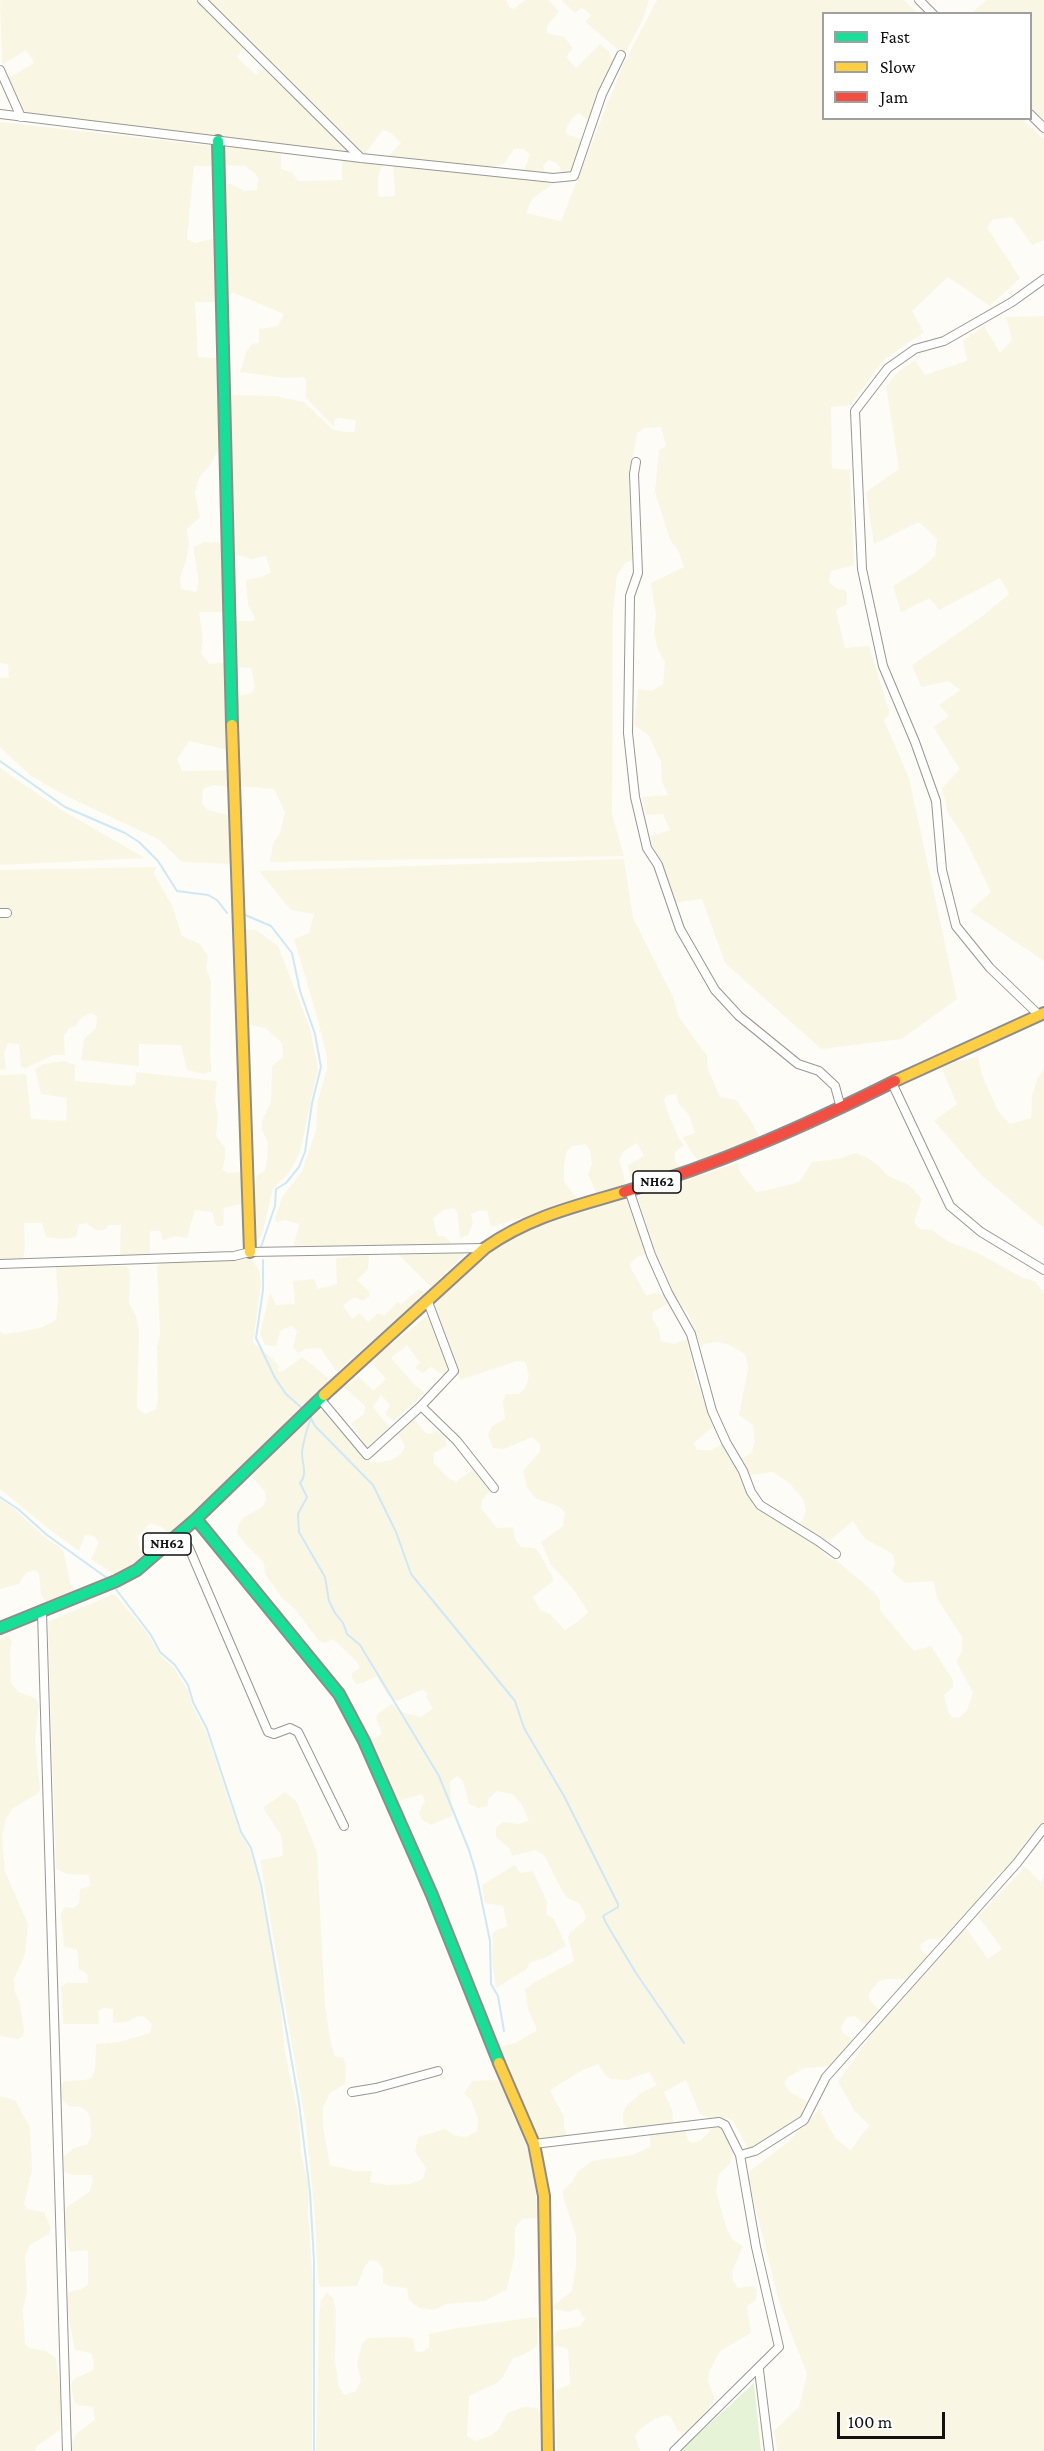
<!DOCTYPE html>
<style>
body{margin:0}
#map{position:relative;width:1044px;height:2451px;overflow:hidden;background:#fdfcf7;font-family:"Crimson Pro",serif}
canvas{display:block}
.legend{position:absolute;left:822px;top:12px;width:210px;height:108px;box-sizing:border-box;background:#fff;border:2px solid #a0a0a0;margin:0;padding:8px 10px;list-style:none;font-size:18px;color:#111}
.legend li{display:flex;align-items:center;gap:12px;height:30px}
.legend b{width:30px;border:2px solid #a0a0a0}
.scale{position:absolute;left:837px;top:2412px;width:108px;height:27px;box-sizing:border-box;border:3px solid #111;border-top:0;padding-left:8px;font-size:18px;line-height:21px;white-space:nowrap;color:#111;-webkit-text-stroke:4px #fff;paint-order:stroke}
</style>
<div id="map">
<canvas width="1044" height="2451"></canvas>
<ul class="legend">
<li><b style="height:8px;background:#16e098"></b>Fast</li>
<li><b style="height:8px;background:#ffcf43"></b>Slow</li>
<li><b style="height:8px;background:#f24e42"></b>Jam</li>
</ul>
<div class="scale">100 m</div>
</div>
<script>
const g = document.querySelector('canvas').getContext('2d');
g.lineJoin = 'round';
function fillPath(path, color) { g.fillStyle = color; g.fill(path, 'evenodd'); }
function trace(path, color, width, dash) { g.strokeStyle = color; g.lineWidth = width; g.lineCap = dash ? 'butt' : 'round'; g.setLineDash(dash || []); g.stroke(path); }
function drawText(font, color, halo, rows, align = 'center') {
  g.font = font + ' "Crimson Pro",serif'; g.lineWidth = 6; g.setLineDash([]); g.textBaseline = 'middle'; g.strokeStyle = halo; g.fillStyle = color; for (const [text, x, y, turn = 0] of rows) {
    g.save(); g.translate(x, y); g.rotate((+turn || 0) * Math.PI / 180); g.textAlign = isNaN(turn) ? turn : align; if (halo) g.strokeText(text, 0, 0); g.fillText(text, 0, 0); g.restore();
  }
}
const farmland = new Path2D(`
 M0,0H198L245,46L237,57L256,75L265,66L354,154L24,115L7,79L34,63L26,50L2,65Z
 M206,0H506L509,7L514,9L525,0H548L559,11L547,26V33L564,37L573,48L566,57L576,68L600,44L608,51L613,62L597,92L588,121L579,113L572,118L567,127L566,134L584,140L572,173H561L560,167L555,162L548,160L543,166L546,174L524,171L530,154L523,149H514L504,164L489,168L387,157L401,143L390,132L383,130L364,155Z
 M561,0H649L643,19L627,50L622,53L585,22L591,15L582,8L575,13Z
 M657,0H904L917,13L824,14V118L1022,119L1044,139V240L1032,245L1012,217L992,220L987,228L1020,278L990,306L948,277L912,311L924,332L884,360L850,405L831,407L832,468L850,470L854,565L831,571L829,582L837,589L846,590L847,604L836,610L845,648L869,646L890,714L884,720L909,778L957,999L902,1039L821,1049L725,963L702,899L673,903L650,836L670,830L663,814L646,815L642,797L668,795L662,782L661,762L649,736L634,725L638,689L652,691L663,684L665,662L658,650L654,633L656,615L651,583L684,567L678,550L670,540L655,492L659,450L666,446L661,427L645,428L637,433L631,470L634,560L626,562L617,575L613,613L612,814L624,856L270,862L273,843L280,833L285,812L274,789L236,786V697L251,693L255,687L251,668L239,667L235,676V621H253L255,618L248,605L246,580L262,577L271,572L266,556L252,559L238,555L231,557L226,395L275,396L304,402L332,429L343,432H354L356,420L338,418L335,419L334,427L306,398V380L304,377L285,378L240,372L246,353L251,345L259,342V329L278,326L284,314L232,292L225,311L222,184H231L245,191L257,190L258,179L255,173L245,166L220,165L219,147L281,151V169L292,172L298,181L342,180V159L382,164L378,177V196L382,197L395,196L393,165L554,183L532,199L526,213L561,221L622,67Z
 M986,0H1044V121L1031,107L1030,14L975,13L973,12Z
 M0,122L213,146V166H194L187,239L195,243L216,238L218,302H195L198,357L218,358L222,442L211,464L199,478L195,493L200,517L187,529L189,544L187,557L180,579L181,589L196,592L199,583L193,547L204,542L225,543V612H199L203,638L201,653L209,664L228,662L227,750L189,741L177,759L182,771L229,770V787L214,785L203,789L202,804L208,810L228,815L231,864L182,862L158,839L68,797L31,776L0,747V678H9L8,664L0,663Z
 M1044,316V961L970,911L991,892L963,835L948,814L942,788L960,769L933,727L949,716L939,705L960,690L948,681L921,687L912,665L980,618L1009,594L1000,578L939,610L930,598L901,612L893,586L917,571L935,556L937,539L919,522L874,544L866,492L899,469L886,386L898,372L915,360L925,375L967,361L963,341L984,326L1000,353L1012,340L1006,317Z
 M0,768L60,809L145,858L0,865Z
 M624,859L633,918L673,997L679,1017L707,1056L708,1069L720,1097L736,1100L752,1122L760,1139L700,1163L691,1152L683,1137L695,1133L689,1115L679,1104L676,1094L668,1095L664,1099L667,1110L679,1139L684,1145L675,1152V1161L684,1171L634,1184L631,1181L628,1165L644,1156L637,1143L624,1151L619,1160L626,1183L621,1189L596,1193L588,1174L592,1164L590,1150L585,1144L572,1146L567,1151L564,1165V1182L579,1200L491,1227L487,1211L480,1210L471,1214L473,1224L468,1235L460,1238L457,1212L454,1208L444,1210L433,1218L435,1228L438,1236H444L453,1245L293,1249L299,1224L286,1220L276,1222L275,1218L282,1197L302,1171L316,1130L318,1100L327,1069V1057L316,1013L294,939L309,933L314,914L291,910L259,871Z
 M156,867L154,874L172,905L182,936L200,944L208,956L206,968L211,981L210,1056L212,1071L204,1074L187,1070L181,1045L139,1044V1066L81,1060L84,1039L96,1028L97,1016L90,1013L81,1018L76,1026L69,1028L64,1036L65,1055H53L26,1068L21,1067L19,1044L8,1043L4,1053L6,1069L0,1070V870Z
 M244,929L256,930L278,946L310,1028L318,1068L300,1152L289,1173L273,1189L262,1235L255,1243L253,1196L257,1175L265,1171L267,1159L268,1143L262,1130V1121L271,1102L272,1066L283,1057L282,1043L265,1028L247,1024Z
 M978,1056L982,1075L998,1111L1010,1124L1031,1118L1032,1096L1038,1077L1044,1069V1228L981,1175L934,1121L957,1104L941,1067Z
 M64,1061L75,1065V1081L131,1086L135,1084L136,1072L217,1081L215,1100L218,1116L216,1136L225,1148V1159L222,1170L228,1173L241,1172L244,1203L224,1208L223,1226H216L212,1212L195,1210L187,1238L176,1236L163,1240L160,1231H150V1255L120,1256L121,1225H109L105,1230H96L86,1223L79,1225L76,1237L61,1239L46,1237L42,1223H24L25,1248L23,1260L0,1261V1075L26,1074L31,1119L66,1121L67,1098L41,1094L35,1069L43,1064Z
 M856,1153L868,1158L880,1167L888,1176L909,1185L922,1199L914,1222L920,1229L932,1230L949,1242L976,1252L1023,1278L1035,1281L1044,1293V1823L1014,1861L992,1880L974,1904L941,1939H929L921,1944L920,1948L929,1958L913,1976L905,1979H885L878,1982L869,1994V1999L880,2011L877,2019L868,2025L863,2024L855,2016L847,2017L841,2027L843,2033L855,2041L831,2066L805,2068L788,2077L784,2083L790,2092L810,2103L802,2118L759,2147L749,2150L733,2121L726,2118H710L700,2114L686,2080L664,2092L672,2110L673,2122L669,2124L628,2129L623,2123V2114L626,2106L641,2093L657,2085L649,2072L627,2080L611,2079L605,2075L598,2064L585,2069L550,2090L564,2117V2128L567,2135L555,2139H538L500,2051V2047L515,2043L536,2031V2027L528,2010L525,1989L535,1982L574,1961L568,1938L570,1933L584,1921L586,1917L584,1912L579,1903L567,1898L562,1891L544,1855L535,1850L512,1856L510,1849L496,1837V1827L503,1822L518,1824L529,1821L521,1803L512,1794L497,1791L489,1798L487,1806L478,1808L469,1804L463,1781L457,1776L450,1782L452,1816L431,1825L422,1820L419,1812L425,1801L422,1794L396,1802L370,1744L372,1740L382,1734L376,1718L377,1714L392,1704L404,1713L421,1717L433,1708L427,1699V1693L423,1690L416,1692L399,1700H393L388,1695L376,1676L365,1682L356,1684L352,1678V1673L360,1668L357,1662L333,1639L326,1643L319,1641L294,1608L282,1598L265,1574L264,1564L261,1559L247,1546L237,1533L239,1524L244,1517L262,1507L266,1500L265,1492L251,1476L316,1412L325,1409L367,1460L374,1463L391,1460L401,1454L405,1446L398,1434L414,1419L427,1434L438,1431L446,1440L447,1446L434,1453L433,1462L447,1477L456,1482L473,1469L490,1491L482,1500L481,1508L497,1528L513,1527L515,1539L521,1547L535,1548L540,1554L554,1580L533,1597L540,1610L550,1614L565,1630L577,1622L588,1612L574,1590L551,1565L541,1542L563,1526L565,1512L558,1506L535,1498L527,1487L523,1471L540,1452V1444L532,1437L504,1449L493,1448L488,1435L492,1426L505,1419L503,1401L506,1394H519L526,1387L529,1375L525,1362L517,1361L460,1380L433,1304L464,1273L496,1247L526,1230L629,1198L646,1248V1254L636,1258L630,1264L632,1270L646,1295L656,1293L664,1295L667,1302L664,1306L653,1312L652,1318L659,1330L661,1341L674,1344L687,1339L696,1380L712,1422L713,1427L694,1443L697,1450H711L723,1444L742,1476L751,1498L760,1510L820,1548L825,1555L836,1560L874,1592L880,1600V1610L914,1651L931,1646L953,1680V1687L944,1695L948,1712L953,1718L960,1717L967,1710L973,1693L956,1661L962,1652V1637L938,1600L933,1581L905,1583L892,1572L895,1563L893,1554L865,1539L853,1521L833,1538L825,1540L812,1533L799,1523L803,1519L806,1510L803,1499L790,1484L773,1472L750,1475L741,1458L751,1454L755,1441L753,1425L739,1415L748,1368L745,1354L727,1344L718,1342L704,1344L702,1349L689,1315L677,1300L657,1258L638,1199L642,1194L738,1163L740,1172L756,1192L768,1190L799,1182L812,1162L838,1159Z
 M466,1253L431,1287L399,1255Z
 M369,1255L368,1269L357,1280L368,1290L370,1296L363,1301L354,1297L343,1306L352,1319L360,1313L368,1322L378,1313L384,1316L397,1302L401,1304L419,1289L426,1293L337,1372L320,1348L306,1349L298,1353L293,1347L297,1331L292,1326L281,1330L276,1346L265,1345L260,1334L270,1292L276,1305L295,1304L293,1281L314,1279L318,1289L337,1284L336,1258Z
 M251,1259L259,1270L261,1283L253,1343L273,1359L279,1366L278,1371L282,1372L302,1357L328,1378L330,1383L171,1535L162,1527L150,1523L138,1536L139,1546L145,1557L117,1576L113,1574L91,1559L98,1545V1541L94,1536L85,1535L79,1551L50,1530L0,1489V1332L4,1334L20,1332L43,1327L56,1320L58,1303L56,1266H126L129,1269L130,1279L129,1303L136,1316L139,1332L137,1408L145,1414L156,1409L158,1400L157,1347L160,1334L157,1266L161,1263Z
 M428,1315L450,1370L443,1375L431,1367L423,1373L415,1368L420,1363L407,1345L391,1358L415,1385L425,1393L394,1421L385,1414L390,1405L381,1395L373,1407L389,1427L367,1448L351,1423L364,1414L365,1406L344,1387L359,1377L373,1391L386,1379L370,1361Z
 M0,1499L12,1507L47,1539L61,1548L64,1553L70,1582L75,1591L51,1601H46L41,1595L39,1574L35,1570L26,1573L19,1584L0,1589Z
 M114,1594L146,1631L159,1654L175,1669L188,1691L192,1705L207,1735L240,1833L250,1850L259,1884L278,1981L285,2052L299,2119L301,2153L309,2189L308,2213L313,2284L312,2451H71L73,2440L78,2432L95,2420L93,2407L78,2405L74,2402L71,2384L74,2379L93,2370L94,2364L91,2353L75,2350L66,2303L69,2292L81,2289L88,2285V2252L86,2250L71,2252L69,2250L63,2216L67,2207L89,2192L93,2181L91,2175H71L64,2171V2156L74,2148L88,2144L91,2136L90,2117L88,2112L81,2107L69,2106L64,2102L60,2094V2085L65,2081L86,2080L92,2077L95,2069L96,2044L119,2042L150,2033L152,2025L145,2017L138,2016L127,2022L113,2023V2009L103,2008L98,2011L99,2024H63L61,1987L67,1983H88L87,1974L79,1969L77,1950L64,1946L61,1914L64,1907L74,1908L79,1903L80,1889L90,1886L89,1875L67,1874L56,1869L48,1622Z
 M9,1635L12,1641L10,1652L11,1683L18,1692L35,1698L39,1705L35,1739L40,1790L36,1795L12,1809L6,1819L2,1836L5,1871L28,1924L25,1954L14,1979L15,1992L20,2003L24,2030L23,2036L18,2039L0,2036V1639Z
 M285,1792L297,1802L317,1852L325,2005L331,2044L335,2056L343,2058L346,2065L345,2084L330,2093L323,2107V2126L330,2165L355,2171H372L370,2182L388,2185L410,2184L423,2179L426,2168L415,2152L418,2137L445,2129L454,2135L466,2137L477,2131L478,2119L471,2100L464,2094L472,2081L497,2080L503,2083L513,2116L521,2129L530,2156L536,2194L537,2218L522,2219L515,2228V2254L507,2289L485,2301L446,2304L434,2310L419,2308L409,2300L407,2288L389,2286L383,2283V2269L377,2261L370,2260L364,2268L357,2286L321,2287L318,2283L315,2217L306,2126L260,1860L283,1856L281,1835L263,1808Z
 M515,1865L520,1873L533,1871L547,1902L546,1914L554,1919L566,1946L545,1958L530,1963L526,1970L496,1988L492,1960L493,1932L507,1926L503,1906L485,1903L482,1885Z
 M1025,1867L1042,1883L1044,1872V2451H777L774,2431L799,2407L807,2374L779,2302L747,2173L787,2143L819,2109L836,2139L851,2150L869,2125L854,2110L838,2082L875,2029L966,1928L988,1959L1002,1949L978,1916Z
 M0,2096L15,2100L30,2127L32,2170L24,2204L27,2209L44,2212L51,2228L49,2234L30,2245L25,2256L27,2292L23,2309L25,2343L29,2348L46,2351L56,2358L61,2395L60,2430L37,2446L35,2451H0Z
 M714,2126L723,2129L728,2135L733,2150L730,2164L719,2174L716,2191L726,2227L733,2240L743,2246L732,2272L733,2281L738,2288L753,2286L757,2290L756,2300L747,2306L751,2333L720,2351L709,2372L708,2381L715,2399L702,2418L687,2431L682,2433L677,2430L671,2417L665,2415L655,2419L640,2429L635,2436L640,2451H557L556,2390L569,2385L570,2379L568,2351L566,2348L555,2346L554,2337L556,2331L580,2326L585,2319L578,2309L568,2312L553,2309L555,2304L572,2291L576,2266V2236L563,2196V2190L572,2182L577,2172L592,2161L632,2155L650,2147V2132L685,2129L688,2140L693,2143L701,2140Z
 M327,2293L333,2298L336,2311L335,2362L339,2387L344,2395L356,2391L361,2380L357,2364L362,2344L368,2338L407,2337L413,2339L415,2351L422,2352L429,2347V2334L452,2329L535,2317L538,2320L537,2346L525,2354L513,2358L503,2377L497,2383L469,2396L467,2436L475,2441L492,2435L499,2429L507,2413L524,2407L538,2408L542,2416L544,2451H316L319,2316L321,2300Z`);
const green = new Path2D(`
 M754,2383L761,2451H680Z`);
const stream = new Path2D(`
 M0,761L65,807L125,833L139,842L158,861L177,891L208,895L217,900L227,913
 M243,914L271,926L292,953L300,991L315,1034L321,1067L312,1103L305,1152L299,1167L286,1183L276,1189L275,1206L261,1247
 M263,1260V1290L256,1338L275,1378L286,1394L304,1410
 M310,1416L315,1426L373,1485L396,1532L411,1574L515,1701L524,1728L564,1796L618,1904V1907L603,1916L606,1923L636,1973L684,2043
 M311,1418C307,1429 303,1441 302,1453C302,1464 308,1474 300,1483L307,1497L298,1514L299,1532L325,1577L329,1601L335,1613L343,1623L347,1634L360,1645L377,1673L439,1776L469,1850L476,1873L490,1941L491,1984L498,1996L504,2031
 M0,1497L18,1509L47,1535L107,1578
 M115,1588L151,1635L160,1652L175,1665L188,1685L193,1702L207,1729L241,1832L251,1848L261,1885L299,2103L310,2192L314,2261V2451`);
const street = new Path2D(`
 M202,0L361,158
 M919,0L933,14
 M0,70L21,117
 M0,114L361,158L553,178L574,176L602,94L621,55
 M1030,114L1044,128
 M636,462L634,474L638,573L630,596L628,733L635,797L647,848L658,865L680,929L715,990L739,1016L798,1064L819,1071L835,1086L841,1108
 M0,913H7
 M1039,1015L990,968L956,926L942,870L936,801L915,742L883,666L862,569L855,411L888,368L915,349L944,341L1012,302L1044,279
 M892,1083L950,1206L981,1232L1044,1270
 M629,1190L651,1255L668,1293L691,1334L712,1411L726,1442L743,1471L751,1492L760,1505L818,1541L836,1554
 M0,1264L234,1256L250,1252L484,1248
 M321,1400L367,1455L421,1406L454,1371L428,1302
 M421,1406L457,1441L494,1488
 M179,1534L189,1548L268,1732L274,1734L290,1728L298,1732L344,1826
 M42,1612L67,2451
 M352,2092L376,2088L438,2071
 M534,2144L719,2122L725,2125L740,2155
 M759,2370L769,2451
 M674,2451L779,2347L756,2247L740,2155L755,2151L804,2120L826,2077L1017,1863L1044,1828`);
const fast = new Path2D(`
 M218,141L232,725
 M196,1519L339,1694L364,1741L432,1895L499,2063
 M0,1628L116,1581L137,1570L196,1519L324,1395`);
const slow = new Path2D(`
 M232,725L250,1252
 M895,1081L1044,1013
 M324,1395L485,1248C529,1217 573,1207 624,1192
 M499,2063L534,2144L544,2196L548,2451`);
const jam = new Path2D(`
 M624,1192C718,1165 807,1125 895,1081`);
const shields = [
 [657,1182,48],
 [167,1544,48]
];
const shieldNames = [
 ["NH62",657,1182],
 ["NH62",167,1544]
];
fillPath(farmland, '#f9f7e4');
fillPath(green, '#e7f3d7');
trace(stream, '#cde8f7', 2);
trace(street, '#979795', 10);
trace(fast, '#8e8d8b', 14);
trace(slow, '#8e8d8b', 14);
trace(jam, '#8e8d8b', 14);
trace(street, '#fffffe', 8);
trace(fast, '#16e098', 10);
trace(slow, '#ffcf43', 10);
trace(jam, '#f24e42', 10);
for (const [x, y, w] of shields) { const box = new Path2D(); box.roundRect(x - w / 2, y - 11, w, 22, 4.5); g.fillStyle = '#fff'; g.fill(box); trace(box, '#111', 1.5); }
drawText('bold 14px', '#111', null, shieldNames);
</script>
